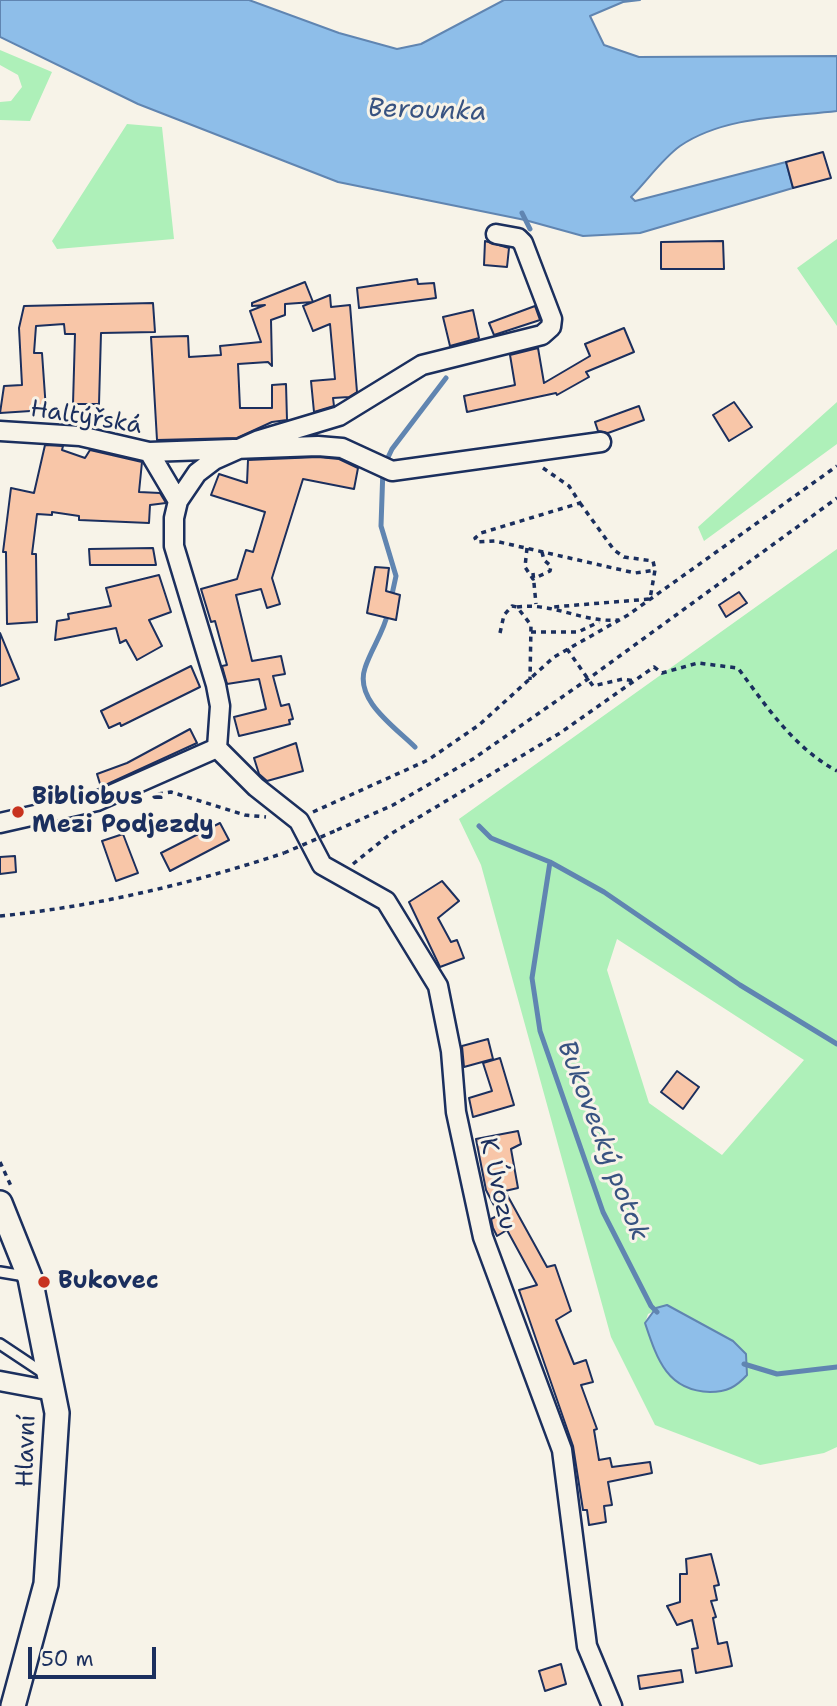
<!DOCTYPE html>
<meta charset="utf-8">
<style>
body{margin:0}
#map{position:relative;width:837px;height:1706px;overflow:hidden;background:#f7f3e8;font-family:"Shantell Sans",sans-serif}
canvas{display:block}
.scale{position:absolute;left:28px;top:1647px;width:128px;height:32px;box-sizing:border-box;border:4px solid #1b2f5e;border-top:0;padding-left:9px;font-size:21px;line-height:24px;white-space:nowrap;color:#1b2f5e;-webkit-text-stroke:5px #f7f3e8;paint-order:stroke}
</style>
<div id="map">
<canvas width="837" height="1706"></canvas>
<div class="scale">50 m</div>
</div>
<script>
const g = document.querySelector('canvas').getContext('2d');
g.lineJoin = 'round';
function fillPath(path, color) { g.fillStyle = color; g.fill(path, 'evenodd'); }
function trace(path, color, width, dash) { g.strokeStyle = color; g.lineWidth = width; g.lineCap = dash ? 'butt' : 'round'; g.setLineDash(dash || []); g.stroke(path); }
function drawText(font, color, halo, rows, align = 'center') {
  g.font = font + ' "Shantell Sans",sans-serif'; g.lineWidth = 6; g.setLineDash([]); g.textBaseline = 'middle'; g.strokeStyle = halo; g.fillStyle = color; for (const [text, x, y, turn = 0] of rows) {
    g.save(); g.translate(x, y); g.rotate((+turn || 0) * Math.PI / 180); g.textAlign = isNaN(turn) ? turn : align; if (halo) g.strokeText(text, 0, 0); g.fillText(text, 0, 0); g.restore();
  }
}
const green = new Path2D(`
 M0,50L52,72L30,121L0,120V102L11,101L22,87L18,75L0,65Z
 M127,124L162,127L174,239L57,249L52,241Z
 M837,239V326L797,268Z
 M837,402V444L704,541L698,527Z
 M837,549V1447L824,1453L760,1465L655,1425L611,1337L481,865L459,819ZM617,939L804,1060L722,1155L649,1103L607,970ZM667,1305L733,1341L746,1354L722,1392C671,1392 660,1368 645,1323L648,1314Z`);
const water = new Path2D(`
 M0,0H249L339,33L397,49L421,44L504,0H640L623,2L590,16L604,45L639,57L837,56V111C786,117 724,116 680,146C662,159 647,181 631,197L635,201L786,162L793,188L640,233L583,236L525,220L338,182L138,104L0,37Z
 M667,1305L733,1341L746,1354L747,1375C736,1387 727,1392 710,1392C667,1391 657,1359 645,1323L656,1308Z`);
const stream = new Path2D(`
 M522,213L530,229
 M391,599L396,576L381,526L383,468L392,449L446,378
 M388,612C384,632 371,649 365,668C354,700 395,727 415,747
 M479,826L491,838L550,862L604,892L740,985L837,1044
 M550,862L532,978L540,1031L603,1212L651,1306L657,1312
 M744,1364L777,1374L837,1367`);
const building = new Path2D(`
 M823,152L831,178L793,188L786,162Z
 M485,241L509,248L507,267L484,265Z
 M723,241L724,269H661V242Z
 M417,279L418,284L434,283L436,298L359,308L357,288Z
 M305,282L313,302L285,304V315L271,320L272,366L268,362L238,364L240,408H272V385L286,384L287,420L272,422L237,438L157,440L151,337L188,336L189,357L221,355L220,346L261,342L250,311L265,305L252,306V303Z
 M330,295L331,307L350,305L357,392L349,397L333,398L334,406L314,412L311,381L335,379L330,324L313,331L303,306Z
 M153,303L155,332L101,333L99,404H73L75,334H65L64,324L36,326L34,353H42L46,410L0,413L4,386L22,385L19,328L24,306Z
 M535,306L540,320L494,335L489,323Z
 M473,310L479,338L450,346L443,317Z
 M624,328L634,352L586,372L589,377L557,395L556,393L467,412L464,396L515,385L510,355L538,348L544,383L590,356L585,344Z
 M734,402L752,427L729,441L713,415Z
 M639,406L644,420L608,433L598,431L595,422Z
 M45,445L63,446L62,450L85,458L90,450L142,462L139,492L160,493L166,503L150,505L149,523L79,520V516L52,512V515L37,514L32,554H36L37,622L7,624L6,552H3L11,488L34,493Z
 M318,457L339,459L358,468L354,489L303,479L272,578L280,604L267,608L261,589L236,595L252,661L281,656L285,674L273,676L281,706L289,704L293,719L289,720L290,724L239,736L234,717L266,709L259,679L227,684L222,666L227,665L215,621L211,622L201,589L237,579L246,550L253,552L265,512L211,495L219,474L247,483L248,460Z
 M153,548L156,565H90L89,549Z
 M375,567L389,568L386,591L400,595L396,620L367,613Z
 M159,575L171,612L149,620L162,646L137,660L126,640L120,643L116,628L55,640L57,621L69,619L68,614L111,606L106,588Z
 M739,592L747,603L726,617L719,605Z
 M0,633L19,679L0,686Z
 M191,666L200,687L121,726L120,723L109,728L101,711Z
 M190,729L197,743L101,787L97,774L127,763Z
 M296,743L303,771L267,781L259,774L254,758Z
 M220,823L229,840L170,871L161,853Z
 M123,834L138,873L116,881L102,841Z
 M15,856L16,872L0,874V857Z
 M442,881L459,901L438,918L451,942L457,940L464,958L440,967L409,902Z
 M488,1039L493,1059L464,1067L462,1046Z
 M500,1058L514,1105L473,1117L469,1098L492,1091L483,1063Z
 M677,1071L699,1087L683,1109L661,1092Z
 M518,1131L521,1144L511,1149L518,1188L505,1191L547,1267L555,1265L571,1311L556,1320L574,1364L586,1360L593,1382L581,1385L597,1429L594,1430L599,1460L610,1458L612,1467L650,1462L652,1473L608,1482L612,1505L604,1506L606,1522L589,1525L587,1510H583L573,1446L519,1290L537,1285L507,1230L497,1236L493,1228L491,1219L499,1215L486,1190L476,1139Z
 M711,1554L719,1585L714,1586L717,1600L711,1601L716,1617L713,1618L718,1644L727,1642L732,1666L696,1673L692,1649L698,1648L692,1620L677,1625L667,1606L680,1602V1574H687L686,1559Z
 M561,1664L566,1684L545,1691L539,1671Z
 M681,1670L683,1682L640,1689L638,1676Z`);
const path = new Path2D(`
 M543,468L569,486L580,503L481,533L475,538L477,542L495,541L635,573L655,570L650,599L553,607
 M580,503L614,550L624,557L653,561L655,570
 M527,548L525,567L533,579L550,571L551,566L544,560L542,552
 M533,573L536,604
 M517,607C553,602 583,623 618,620
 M531,632H578L599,622
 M500,633L504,615L512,606L517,607L531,625L530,680
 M567,649L593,686L623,679L635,681
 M158,794L171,792L245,815L266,817
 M313,812L428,760L479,725L554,657L628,615L837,466
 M337,830L393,805L473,759L588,679L837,498
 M353,864L389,835L560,733L654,667L662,673L698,663L738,668C766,706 794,748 837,771
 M0,916C98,906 190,884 284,853
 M0,1162L11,1186`);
const service = new Path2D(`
 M0,1272L25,1276
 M0,1344L45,1374`);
const minor = new Path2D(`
 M0,431L80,436L149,452L178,501
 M149,452L318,446L342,448L392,471L601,442
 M217,748L256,787L299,821L322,865L386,901L438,986L451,1051L456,1112L483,1237L562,1450L587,1646L612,1706
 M217,748L220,706L216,685L174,546V518L178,501L197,473L214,460L259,440L339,416L422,365L542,335L551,327L552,319L523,243L518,238L496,234
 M0,823L97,801L217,748
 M0,1381L53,1391`);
const tertiary = new Path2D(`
 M0,1203L30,1278L57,1413L46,1584L13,1706`);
const pathBridge = new Path2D(`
 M284,853L337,830`);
const markers = [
 [18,812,7,"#c8321e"],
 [44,1282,7,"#c8321e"]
];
const streetNames = [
 ["Haltýřská",86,418,9],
 ["K Úvozu",497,1184,77],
 ["Hlavní",27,1451,-88]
];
const poiNames = [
 ["Bibliobus -",32,798],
 ["Mezi Podjezdy",32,826],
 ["Bukovec",58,1282]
];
const waterNames = [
 ["Berounka",427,111,2],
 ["Bukovecký potok",602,1141,69]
];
fillPath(green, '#aef0b9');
fillPath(water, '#8ebee9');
trace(water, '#6085b1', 2);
trace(stream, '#6085b1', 5);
fillPath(building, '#f8c6a8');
trace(building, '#1b2f5e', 2);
trace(service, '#1b2f5e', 14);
trace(minor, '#1b2f5e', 23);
trace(tertiary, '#1b2f5e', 28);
trace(path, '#1b2f5e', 3.5, [5, 5]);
trace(service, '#f7f3e8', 9);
trace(minor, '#f7f3e8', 18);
trace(tertiary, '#f7f3e8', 23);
trace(pathBridge, '#1b2f5e', 3.5, [5, 5]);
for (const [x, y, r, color] of markers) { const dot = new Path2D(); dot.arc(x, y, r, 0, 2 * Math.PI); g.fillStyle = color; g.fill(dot); trace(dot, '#f7f3e8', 2.5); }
drawText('24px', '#1b2f5e', '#f7f3e8', streetNames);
drawText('bold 24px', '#1b2f5e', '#f7f3e8', poiNames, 'left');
drawText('italic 26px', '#385381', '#f7f3e8', waterNames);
</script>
